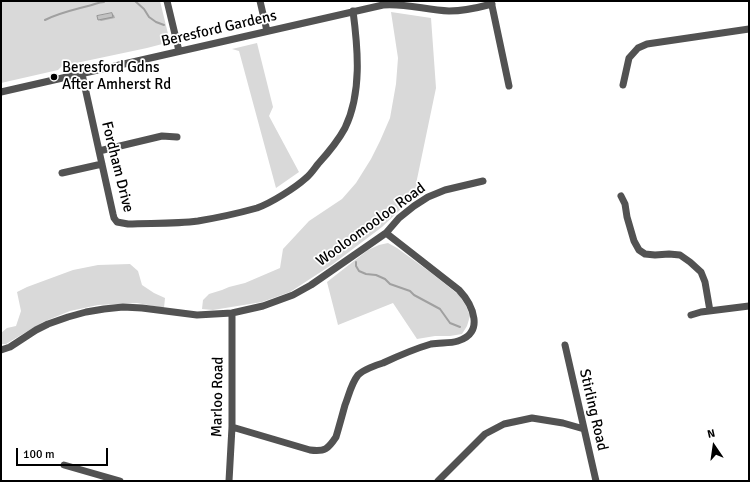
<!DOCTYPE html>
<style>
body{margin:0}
#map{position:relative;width:750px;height:482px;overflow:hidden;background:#fff;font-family:Signika,sans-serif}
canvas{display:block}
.frame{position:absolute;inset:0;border:2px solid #000;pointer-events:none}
.north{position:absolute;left:694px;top:426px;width:40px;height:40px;-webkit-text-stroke:3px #fff;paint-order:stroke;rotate:347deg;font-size:11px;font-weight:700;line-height:16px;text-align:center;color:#000}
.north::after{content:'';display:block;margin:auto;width:14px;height:18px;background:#000;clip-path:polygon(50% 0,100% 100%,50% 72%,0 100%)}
.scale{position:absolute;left:16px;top:448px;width:92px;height:18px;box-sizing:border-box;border:2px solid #000;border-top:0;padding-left:5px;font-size:12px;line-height:14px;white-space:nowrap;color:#000;-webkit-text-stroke:3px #fff;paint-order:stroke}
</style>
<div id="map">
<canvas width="750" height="482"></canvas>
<div class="frame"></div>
<div class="north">N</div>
<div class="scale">100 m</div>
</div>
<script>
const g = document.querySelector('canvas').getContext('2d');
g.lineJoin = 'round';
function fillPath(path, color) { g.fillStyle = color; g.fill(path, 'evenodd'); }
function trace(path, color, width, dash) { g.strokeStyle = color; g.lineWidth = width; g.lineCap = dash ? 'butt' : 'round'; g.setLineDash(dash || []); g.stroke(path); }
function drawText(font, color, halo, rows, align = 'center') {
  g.font = font + ' Signika,sans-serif'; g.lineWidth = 3.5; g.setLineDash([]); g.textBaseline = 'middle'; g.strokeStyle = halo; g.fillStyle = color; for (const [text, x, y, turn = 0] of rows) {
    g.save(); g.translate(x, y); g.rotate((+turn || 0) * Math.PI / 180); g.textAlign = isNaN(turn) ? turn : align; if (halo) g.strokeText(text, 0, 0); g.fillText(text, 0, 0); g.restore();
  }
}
const green = new Path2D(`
 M1,1H160L170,42L147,48L62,66L58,70L1,83Z
 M391,12L431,18L436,88L416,184L424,192L404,206L382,227L333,264L290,292L262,302L213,310L202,309L203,300L209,294L222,290L229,287L245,283L280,268L283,249L309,221L342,199L356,183L371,159L380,141L390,118L396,84L398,58Z
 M257,43L273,107L269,116L299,172L276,188L239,51L232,49Z
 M388,243L397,248L430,272L459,295L466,306L470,316L467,326L462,334L450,336H435L417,339L393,303L338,325L327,282L368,250L379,245Z
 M130,264L138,271L142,285L154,293L165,298L164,308L137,303L98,305L70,311L43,322L6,344H1V333L7,328L16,326L21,311L17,292L27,287L73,270L98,265Z`);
const shadow = new Path2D(`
 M112,14L114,15L115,18L101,21L99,20Z`);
const stream = new Path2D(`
 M135,1L144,9L149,17L156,22L164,25
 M45,20C59,13 73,10 88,6C94,5 98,2 104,2
 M356,262V266L359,271L366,274L376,275L385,279L390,284L410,291L414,295L440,309L450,323L460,327`);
const building = new Path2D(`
 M112,13L113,17L98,20L97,16Z`);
const street = new Path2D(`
 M167,1L179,51
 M260,1L267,31
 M491,1L509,86
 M82,74L113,214L114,218L117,222L128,224C151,223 175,224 198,221C216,218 239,213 257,208C271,203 295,188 306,178C311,174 314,169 318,164C328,153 338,141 345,128C362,93 358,49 353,11
 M623,85L629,58L638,48L647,44L749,29
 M1,92L383,5C405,3 426,10 449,11C463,11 477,8 492,4
 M99,151L162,136L177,137
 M62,173L102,164
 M621,196L625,204L627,217L634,241L639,250L645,254L655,255L669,254L680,255L690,262L701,272L705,282L710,311
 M691,315L701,312L749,306
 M565,345L596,481
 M1,350L10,347L36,330L48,324L68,317L86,312L104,309L123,307L142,308L197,315L232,313L263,306L293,295L311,285L386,233L399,218L414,206L428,197L445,190L483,181
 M232,427L310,450C325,452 328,449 336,437C339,427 342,416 345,405C349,395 351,384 358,375C363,370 376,365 383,363C398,356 414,349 431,344C440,342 449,344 458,341C485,333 473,305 459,290L386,233
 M64,465L120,481
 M229,481L232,427V313
 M438,481L485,434L504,424L532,418L563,423L584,429`);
const markers = [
 [54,77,4,"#000"]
];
const streetNames = [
 ["Beresford Gardens",219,29,-13],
 ["Fordham Drive",117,167,76],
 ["Wooloomooloo Road",371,225,-36],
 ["Marloo Road",218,397,-89],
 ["Stirling Road",593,410,77]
];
const poiNames = [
 ["Beresford Gdns",62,68],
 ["After Amherst Rd",62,85]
];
fillPath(green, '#d9d9d9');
fillPath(shadow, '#0003');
trace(stream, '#a0a0a0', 2);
fillPath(building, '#c2c2c2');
trace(building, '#969696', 1);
trace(street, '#525252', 7);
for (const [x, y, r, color] of markers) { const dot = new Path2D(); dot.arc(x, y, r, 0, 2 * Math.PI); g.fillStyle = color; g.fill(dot); trace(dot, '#fff', 1.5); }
drawText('15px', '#000', '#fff', streetNames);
drawText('15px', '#000', '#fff', poiNames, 'left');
</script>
